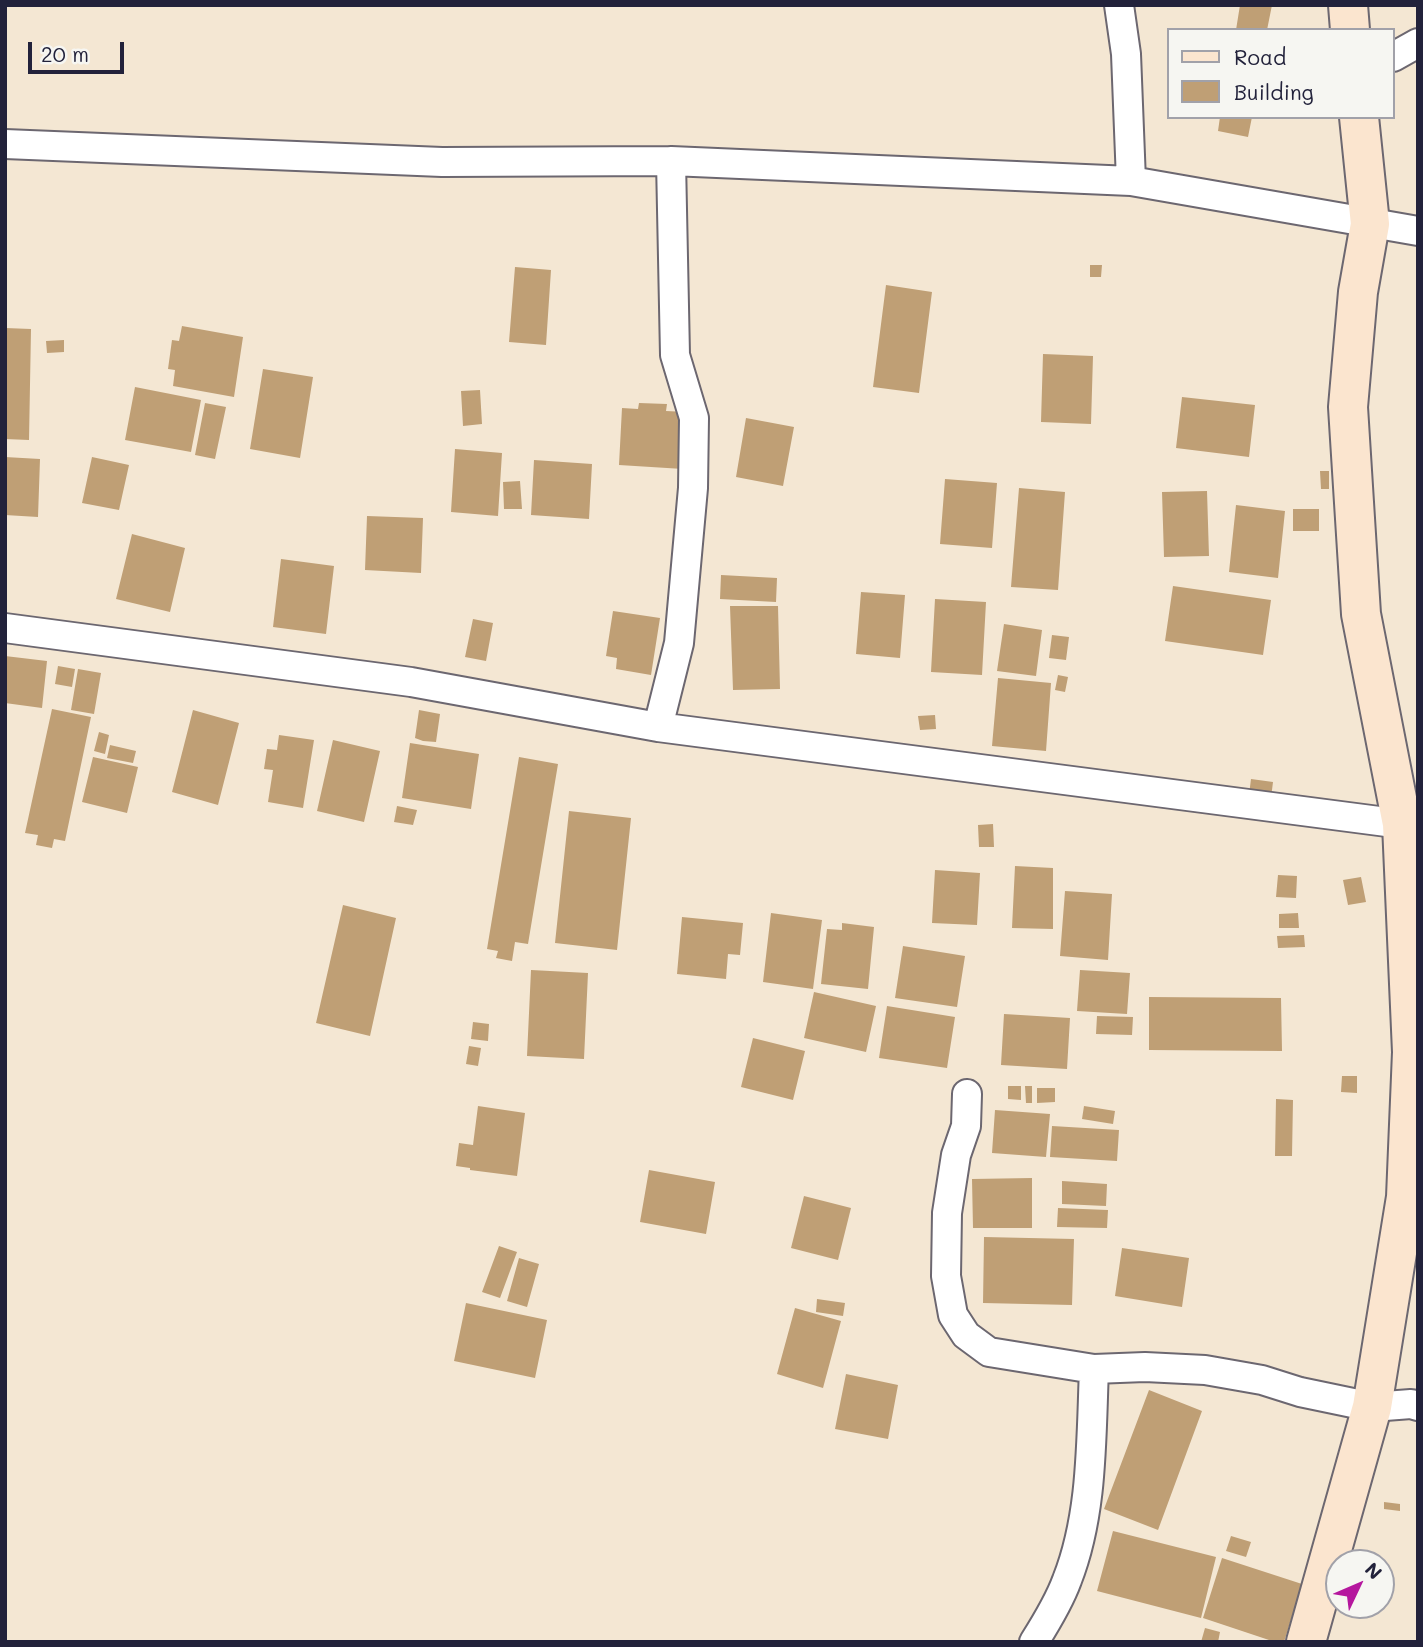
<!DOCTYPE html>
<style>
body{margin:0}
#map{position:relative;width:1423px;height:1647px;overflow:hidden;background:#f4e7d3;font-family:Mali,sans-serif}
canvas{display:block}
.frame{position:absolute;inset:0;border:7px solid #22223b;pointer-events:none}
.legend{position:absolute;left:1167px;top:28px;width:228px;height:91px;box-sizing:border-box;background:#f6f6f2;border:2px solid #a1a1a9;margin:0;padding:9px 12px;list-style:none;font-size:21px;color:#22223b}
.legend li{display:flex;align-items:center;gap:14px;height:35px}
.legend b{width:35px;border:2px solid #a1a1a9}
.north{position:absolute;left:1325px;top:1549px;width:70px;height:70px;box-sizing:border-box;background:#f6f6f2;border:2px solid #a1a1a9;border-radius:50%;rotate:46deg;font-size:19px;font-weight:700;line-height:28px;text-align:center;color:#22223b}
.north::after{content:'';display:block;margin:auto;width:24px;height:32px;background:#b5179e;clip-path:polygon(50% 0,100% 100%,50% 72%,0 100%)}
.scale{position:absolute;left:28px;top:42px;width:96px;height:32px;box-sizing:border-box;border:4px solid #22223b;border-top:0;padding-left:9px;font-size:21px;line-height:24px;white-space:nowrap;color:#22223b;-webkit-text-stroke:5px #f6f6f2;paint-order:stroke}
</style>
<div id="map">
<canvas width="1423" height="1647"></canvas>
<div class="frame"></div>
<ul class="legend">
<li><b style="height:9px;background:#fbe5cf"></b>Road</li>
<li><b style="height:19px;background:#bf9f75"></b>Building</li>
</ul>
<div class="north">N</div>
<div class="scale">20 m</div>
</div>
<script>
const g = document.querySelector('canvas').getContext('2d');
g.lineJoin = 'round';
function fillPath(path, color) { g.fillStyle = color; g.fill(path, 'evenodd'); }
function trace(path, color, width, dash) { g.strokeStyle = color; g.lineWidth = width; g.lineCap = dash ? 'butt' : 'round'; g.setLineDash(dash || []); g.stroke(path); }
const building = new Path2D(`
 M1240,5H1272L1267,30H1236Z
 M1220,117H1252L1248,137L1218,131Z
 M1090,265H1102L1101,277H1090Z
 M515,267L551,270L546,345L509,342Z
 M886,285L932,292L919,393L873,387Z
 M182,326L243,337L234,397L173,386L175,370L168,369L172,340L179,341Z
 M5,328L31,329L29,440L5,439Z
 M64,340V352L47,353L46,341Z
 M1043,354L1093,356L1091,424L1041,422Z
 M263,369L313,377L300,458L250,449Z
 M135,387L201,400L191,452L125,440Z
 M480,390L482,424L463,426L461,391Z
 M1182,397L1255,405L1249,457L1176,448Z
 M205,403L226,407L215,459L195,455Z
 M639,403L667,404L666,411L686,412L683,469L619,465L622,408L638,409Z
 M746,418L794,427L783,486L736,477Z
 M455,449L502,453L498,516L451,512Z
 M5,457L40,459L38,517L5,515Z
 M92,457L129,465L119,510L82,503Z
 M534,460L592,464L589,519L531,515Z
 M1320,471H1329V489H1321Z
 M945,479L997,483L992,548L940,544Z
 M520,481L522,509H504L503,482Z
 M1019,488L1065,492L1058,590L1011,587Z
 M1207,491L1209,556L1164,557L1162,492Z
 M1236,505L1285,511L1278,578L1229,572Z
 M1293,509H1319V531H1293Z
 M367,516L423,518L421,573L365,570Z
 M132,534L185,548L170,612L116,599Z
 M281,559L334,566L326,634L273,627Z
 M721,575L777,578L776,602L720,599Z
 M1173,586L1271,600L1263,655L1165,641Z
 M861,592L905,595L900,658L856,654Z
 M935,599L986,602L982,675L931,672Z
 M730,606H778L780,689L733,690Z
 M613,611L660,618L651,675L616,669L617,658L606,656Z
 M473,619L493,623L486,661L465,657Z
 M1004,624L1042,630L1036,676L997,671Z
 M1052,635L1069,637L1066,660L1049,658Z
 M5,656L47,661L42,708L5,703Z
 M58,666L75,669L72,687L55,684Z
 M78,669L101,673L94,714L71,710Z
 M1058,675L1068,677L1065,692L1055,690Z
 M998,678L1051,683L1046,751L992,746Z
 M52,709L91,717L65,841L54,839L52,848L36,845L38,835L25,833Z
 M193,710L239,723L218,805L172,792Z
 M419,710L440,714L436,742L423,741L415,738Z
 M935,715L936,729L920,730L918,716Z
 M99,732L109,735L105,754L94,751Z
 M279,735L314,740L303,808L268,802L273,770L264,769L267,749L277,750Z
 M333,740L380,751L364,822L317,811Z
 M410,743L479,754L471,809L402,798Z
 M110,745L136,751L133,763L107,758Z
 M93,757L138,767L127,813L82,802Z
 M519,757L558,764L528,944L515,942L512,961L496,958L498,951L487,949Z
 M1251,779L1273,782L1271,798L1249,795Z
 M397,806L417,810L413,825L394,822Z
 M569,811L631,818L617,950L555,943Z
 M993,824L994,847H979L978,825Z
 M1015,866L1053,868V929L1012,928Z
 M935,870L980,873L977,925L932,923Z
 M1278,875L1297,876L1296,898L1276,897Z
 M1361,877L1366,902L1348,905L1343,880Z
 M1065,891L1112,894L1108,960L1060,956Z
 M343,905L396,918L370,1036L316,1023Z
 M771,913L822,920L813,989L763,982Z
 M1298,913L1299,928H1279V914Z
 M682,917L743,923L740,955L728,954L726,979L677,974Z
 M842,923L874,927L868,989L821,984L827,929L842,930Z
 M1304,935L1305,947L1278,948L1277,936Z
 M903,946L965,956L957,1007L895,998Z
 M531,970L588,973L584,1059L527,1056Z
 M1080,970L1130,973L1127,1014L1077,1011Z
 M814,992L876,1006L866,1052L804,1038Z
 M1149,997L1281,998L1282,1051L1149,1050Z
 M887,1006L955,1017L947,1068L879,1058Z
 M1004,1014L1070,1018L1067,1069L1001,1065Z
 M1097,1016L1133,1017L1132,1035L1096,1034Z
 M473,1022L489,1024L488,1041L471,1039Z
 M753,1038L805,1051L793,1100L741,1087Z
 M469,1046L481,1048L478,1066L466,1064Z
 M1342,1076H1357V1093L1341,1092Z
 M1008,1086H1021V1100L1008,1099Z
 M1025,1086H1032V1103H1026Z
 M1037,1088H1055V1102L1037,1103Z
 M1276,1099L1293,1100L1292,1156H1275Z
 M478,1106L525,1113L517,1176L470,1170V1168L456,1166L459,1143L473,1145Z
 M1084,1106L1115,1111L1113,1124L1082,1119Z
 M995,1110L1050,1114L1046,1157L992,1153Z
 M1052,1126L1119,1130L1117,1161L1050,1157Z
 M649,1170L715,1182L706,1234L640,1222Z
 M1032,1178V1228H973L972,1179Z
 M1062,1181L1107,1184L1106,1206L1062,1204Z
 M804,1196L851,1208L838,1260L791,1248Z
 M1058,1208L1108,1210L1107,1228L1057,1227Z
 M984,1237L1074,1239L1072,1305L983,1303Z
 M499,1246L517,1252L500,1298L482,1292Z
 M1122,1248L1189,1258L1182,1307L1115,1296Z
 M519,1258L539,1264L527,1307L507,1301Z
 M817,1299L845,1303L843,1316L816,1312Z
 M466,1303L547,1320L535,1378L454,1361Z
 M795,1308L841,1321L823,1388L777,1374Z
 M846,1374L898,1385L888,1439L835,1429Z
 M1149,1390L1202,1411L1158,1530L1104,1509Z
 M1384,1502L1400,1504V1511L1384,1509Z
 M1113,1531L1216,1557L1201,1618L1097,1591Z
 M1231,1536L1251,1542L1246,1557L1226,1551Z
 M1222,1558L1302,1584L1284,1642H1275L1203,1618Z
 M1205,1628L1220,1632L1218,1642H1201Z`);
const street = new Path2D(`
 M1119,5L1126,54L1131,181
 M1393,57L1418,43
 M5,144L442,162L671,161L1131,181L1418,231
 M5,628L411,682L658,727L1402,824
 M658,727L679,643L693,488L694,418L675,355L671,161
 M967,1094L966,1126L956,1155L947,1213L946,1276L953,1315L966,1335L989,1352L1094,1369L1145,1367L1205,1370L1262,1380L1300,1392L1372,1407L1411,1404L1418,1406
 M1034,1642C1046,1623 1059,1602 1067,1580C1093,1514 1091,1439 1094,1369`);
const secondary = new Path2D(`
 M1348,5L1350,30
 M1306,1642L1372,1407L1406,1197L1412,1052L1402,824L1361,614L1348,407L1358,292L1370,224L1359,117`);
fillPath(building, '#bf9f75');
trace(street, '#6c6770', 32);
trace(secondary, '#6c6770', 42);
trace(street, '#fff', 28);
trace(secondary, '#fbe5cf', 38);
</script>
